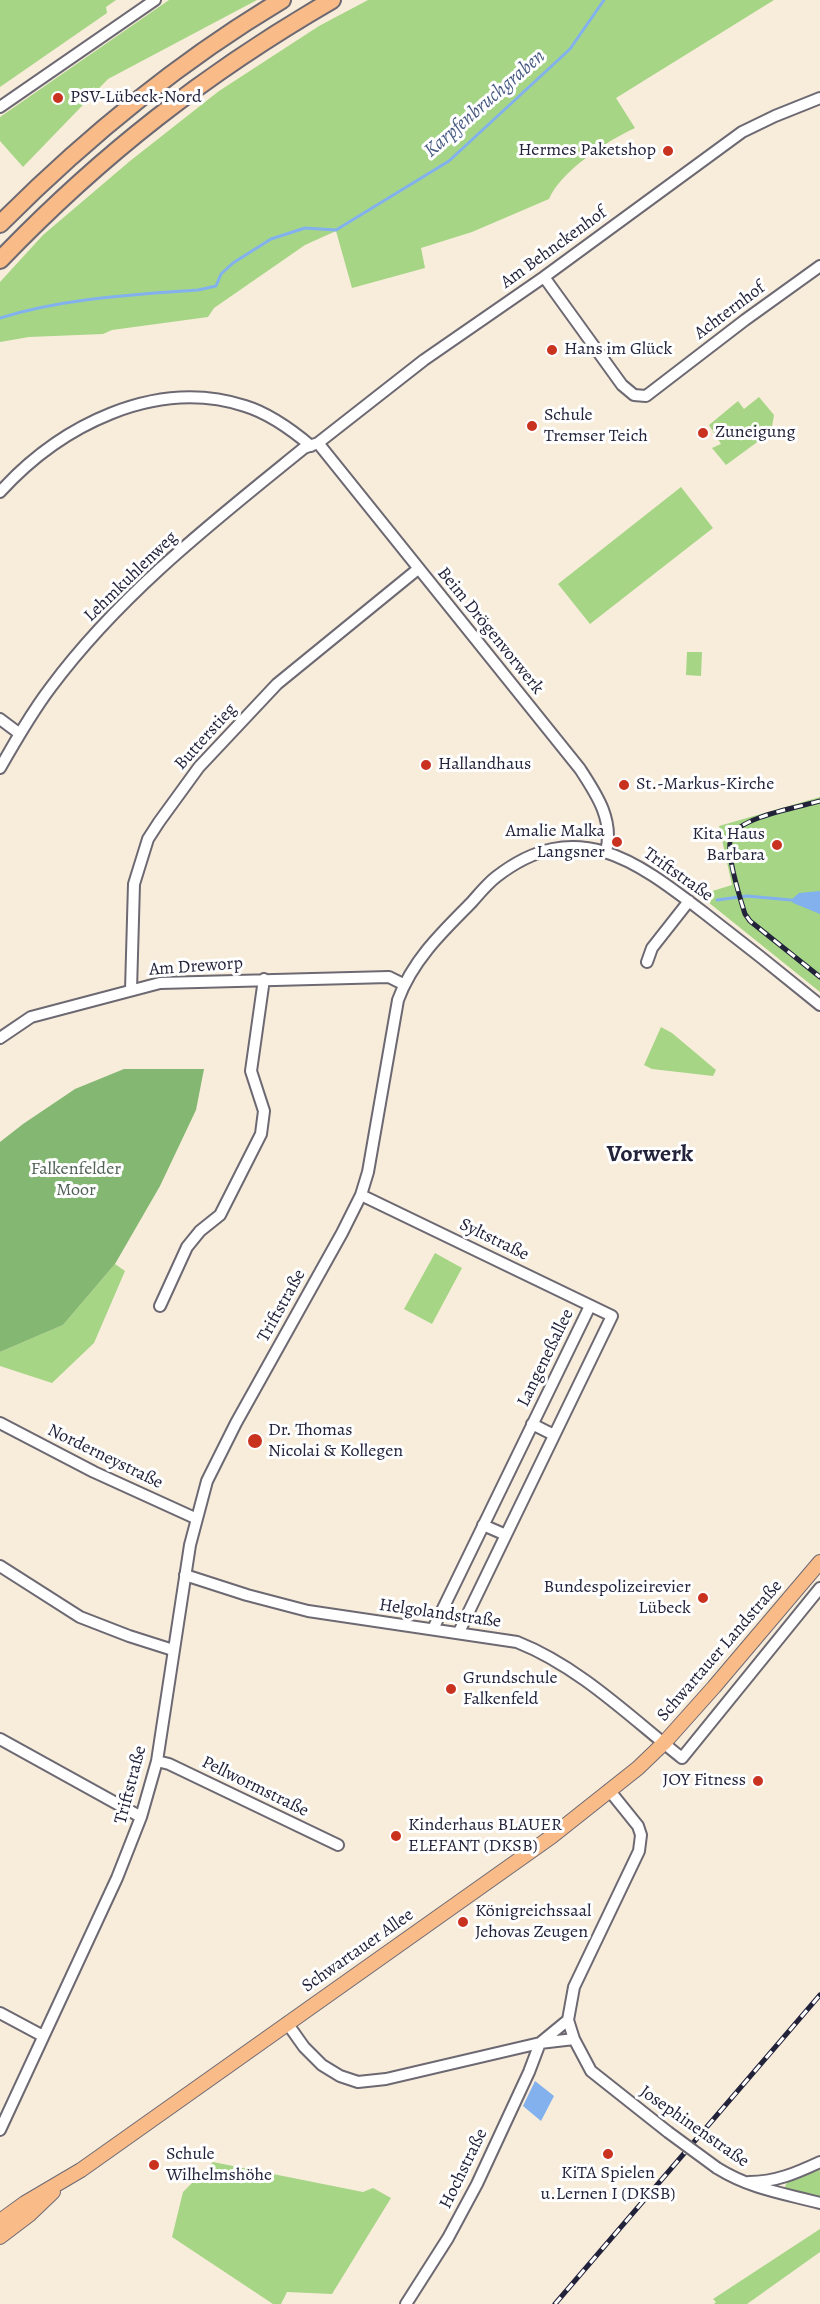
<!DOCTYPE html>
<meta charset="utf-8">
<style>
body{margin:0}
canvas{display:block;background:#f8ecdb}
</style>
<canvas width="820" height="2304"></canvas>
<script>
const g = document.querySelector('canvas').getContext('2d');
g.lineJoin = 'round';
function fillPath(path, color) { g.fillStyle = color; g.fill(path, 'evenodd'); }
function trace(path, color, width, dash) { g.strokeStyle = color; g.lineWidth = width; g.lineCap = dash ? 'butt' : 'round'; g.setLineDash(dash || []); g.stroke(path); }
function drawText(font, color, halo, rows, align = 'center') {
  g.font = font + ' Alegreya,serif'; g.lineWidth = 6; g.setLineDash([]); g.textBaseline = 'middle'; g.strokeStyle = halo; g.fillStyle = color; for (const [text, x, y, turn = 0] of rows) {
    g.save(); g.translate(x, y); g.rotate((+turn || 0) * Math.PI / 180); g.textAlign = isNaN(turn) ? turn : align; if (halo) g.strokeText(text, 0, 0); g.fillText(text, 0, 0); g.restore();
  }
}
const green = new Path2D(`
 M0,0H116L106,7L107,13L0,87Z
 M169,0H257L108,79L23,167L0,141V117Z
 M368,0H774L616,98L635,128C608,140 560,172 549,199L472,232L421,248L425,268L352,288L336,231L305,245L214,308L208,317L112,330L103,334L29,337L0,342V282L43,235L130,161L219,91L319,26Z
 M759,397L774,415L771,432L726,465L712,448L721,444L709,425L738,401L744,409Z
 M681,487L713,528L590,624L558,584Z
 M687,652H702L701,676L686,675Z
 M820,797V992L703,898L709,892L732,885L719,826Z
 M661,1027L672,1033L716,1070L713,1076L652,1069L644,1065Z
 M435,1253L462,1268L432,1324L404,1309Z
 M115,1264L125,1271L94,1343L52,1383L0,1366V1352L63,1325Z
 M213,2162L363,2192L373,2188L391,2198L332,2294L287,2292L281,2304H273L172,2237L183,2192Z
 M820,2170V2197L788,2191L785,2187L787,2182Z
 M820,2229V2252L747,2304H714L716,2302L713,2299Z`);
const forest = new Path2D(`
 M124,1069H204L196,1110L160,1186L115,1264L63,1325L0,1352V1142L23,1124L75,1089Z`);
const water = new Path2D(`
 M820,891V914L793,903L791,900L799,893Z
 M535,2081L554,2096L541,2121L523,2106Z`);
const stream = new Path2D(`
 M0,318C64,298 132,295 198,290L216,286L221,274L233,263L271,239L305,228L336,230L449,161L570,49L604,0
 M717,900L747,896L791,900`);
const minor = new Path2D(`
 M0,107L155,0
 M544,277L622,385L634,395L646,396L745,320L820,266
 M318,443L580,769C597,795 614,820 606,852
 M0,492C60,426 155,377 245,406C268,413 292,430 311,446
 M0,719L20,734
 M0,768C16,740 32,712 51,687C121,593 214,521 304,448L318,443L424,360L544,277L742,132L775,116L820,98
 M647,962L652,948L689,901
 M131,990L134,884L148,839L159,822L199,767L277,684L418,569
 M0,1038L31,1017L160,983L389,977L403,984
 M361,1195L612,1316L459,1632
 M160,1306L187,1247L200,1231L220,1215L261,1134L264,1111L251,1071L264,979
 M0,1423L94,1472L195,1518
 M532,1424L554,1435
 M483,1525L506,1535
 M0,1566L80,1617L129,1636L173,1650
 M185,1575L247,1595L308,1611L517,1642C580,1667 630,1717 682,1758L820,1588
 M433,1629L590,1306
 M0,1739L141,1817
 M157,1761L169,1764L338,1845
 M609,1790L638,1826L641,1835L639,1851L574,1987L568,2020L574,2039L591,2071L668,2132
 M0,2013L43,2036
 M287,2023L304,2047L322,2065L340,2076L358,2082L386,2079L540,2043L574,2039
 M0,2130L117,1878L141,1817L157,1761L190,1545L207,1481L236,1423L342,1233L361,1195L368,1172L398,1000C412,961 442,932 471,903C479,894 487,884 496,877C576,815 635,860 703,912C742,942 781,973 820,1005
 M717,2168C751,2189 782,2193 820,2203
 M749,2182C776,2182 796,2173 820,2162
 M406,2304L448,2238L477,2184L529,2072L540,2043L568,2020`);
const major = new Path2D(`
 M0,2221L25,2203L81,2170L551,1837L638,1768L664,1743L714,1687L820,1562
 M0,2237L29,2215L53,2192`);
const highway = new Path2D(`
 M0,224C85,139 178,62 282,0
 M0,260C101,155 206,73 332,0`);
const rail = new Path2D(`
 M820,801C800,807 739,817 731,837C725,852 740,898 745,914L750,921L820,977
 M555,2304L820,1995`);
const minorBridge = new Path2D(`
 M668,2132L717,2168`);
const markers = [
 [58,98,6,"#c8321e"],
 [668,151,6,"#c8321e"],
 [552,350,6,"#c8321e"],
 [532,426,6,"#c8321e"],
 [703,433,6,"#c8321e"],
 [426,765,6,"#c8321e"],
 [624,785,6,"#c8321e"],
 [617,842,6,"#c8321e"],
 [777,845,6,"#c8321e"],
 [255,1441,8,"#c8321e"],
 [703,1598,6,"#c8321e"],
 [451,1689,6,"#c8321e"],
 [758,1781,6,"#c8321e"],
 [396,1836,6,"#c8321e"],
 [463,1922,6,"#c8321e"],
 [608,2154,6,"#c8321e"],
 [154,2165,6,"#c8321e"]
];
const poiNames = [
 ["PSV-Lübeck-Nord",70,98],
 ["Hermes Paketshop",656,151,"right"],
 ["Hans im Glück",564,350],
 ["Schule",544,416],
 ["Tremser Teich",544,437],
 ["Zuneigung",715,433],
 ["Hallandhaus",438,765],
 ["St.-Markus-Kirche",636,785],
 ["Amalie Malka",605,832,"right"],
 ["Langsner",605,853,"right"],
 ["Kita Haus",765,835,"right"],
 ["Barbara",765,856,"right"],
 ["Dr. Thomas",268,1431],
 ["Nicolai & Kollegen",268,1452],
 ["Bundespolizeirevier",691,1588,"right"],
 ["Lübeck",691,1609,"right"],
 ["Grundschule",463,1679],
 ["Falkenfeld",463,1700],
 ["JOY Fitness",746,1781,"right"],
 ["Kinderhaus BLAUER",408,1826],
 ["ELEFANT (DKSB)",408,1847],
 ["Königreichssaal",475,1912],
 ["Jehovas Zeugen",475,1933],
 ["Schule",166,2155],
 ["Wilhelmshöhe",166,2176],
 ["KiTA Spielen",608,2174,"center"],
 ["u.Lernen I (DKSB)",608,2195,"center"]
];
const streetNames = [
 ["Am Behnckenhof",554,248,-36],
 ["Achternhof",730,311,-37],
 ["Lehmkuhlenweg",131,577,-44],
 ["Beim Drögenvorwerk",490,631,51],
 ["Butterstieg",206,737,-48],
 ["Triftstraße",678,875,35],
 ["Am Dreworp",196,967,-4],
 ["Syltstraße",494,1240,26],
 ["Triftstraße",282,1306,-61],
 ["Langeneßallee",546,1358,-64],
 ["Norderneystraße",105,1457,26],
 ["Helgolandstraße",440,1614,8],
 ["Schwartauer Landstraße",720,1651,-49],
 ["Triftstraße",131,1785,-75],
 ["Pellwormstraße",255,1787,26],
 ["Schwartauer Allee",358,1951,-35],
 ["Josephinenstraße",694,2127,35],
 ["Hochstraße",464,2169,-64]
];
const parkNames = [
 ["Falkenfelder",76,1170],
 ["Moor",76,1191]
];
const waterNames = [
 ["Karpfenbruchgraben",485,104,-41]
];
const districtNames = [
 ["Vorwerk",650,1155]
];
fillPath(green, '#a6d685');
fillPath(forest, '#84b772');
fillPath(water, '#82b1ed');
trace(stream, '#82b1ed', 3);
trace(minor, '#6d6973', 14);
trace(major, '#6d6973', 16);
trace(highway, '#6d6973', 20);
trace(minor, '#fff', 10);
trace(major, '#f9bc89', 14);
trace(highway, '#f9bc89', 16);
trace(rail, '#22223b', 5);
trace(rail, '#fff', 3, [9]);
trace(minorBridge, '#6d6973', 14, []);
trace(minorBridge, '#fff', 10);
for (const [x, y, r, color] of markers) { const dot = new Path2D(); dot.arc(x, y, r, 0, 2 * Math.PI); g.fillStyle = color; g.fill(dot); trace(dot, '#fff', 2); }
drawText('18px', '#22223b', '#fff', poiNames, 'left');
drawText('18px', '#22223b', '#fff', streetNames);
drawText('18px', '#506155', '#fff', parkNames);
drawText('italic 20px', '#485b82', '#fff', waterNames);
drawText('bold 24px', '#22223b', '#fff', districtNames);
</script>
